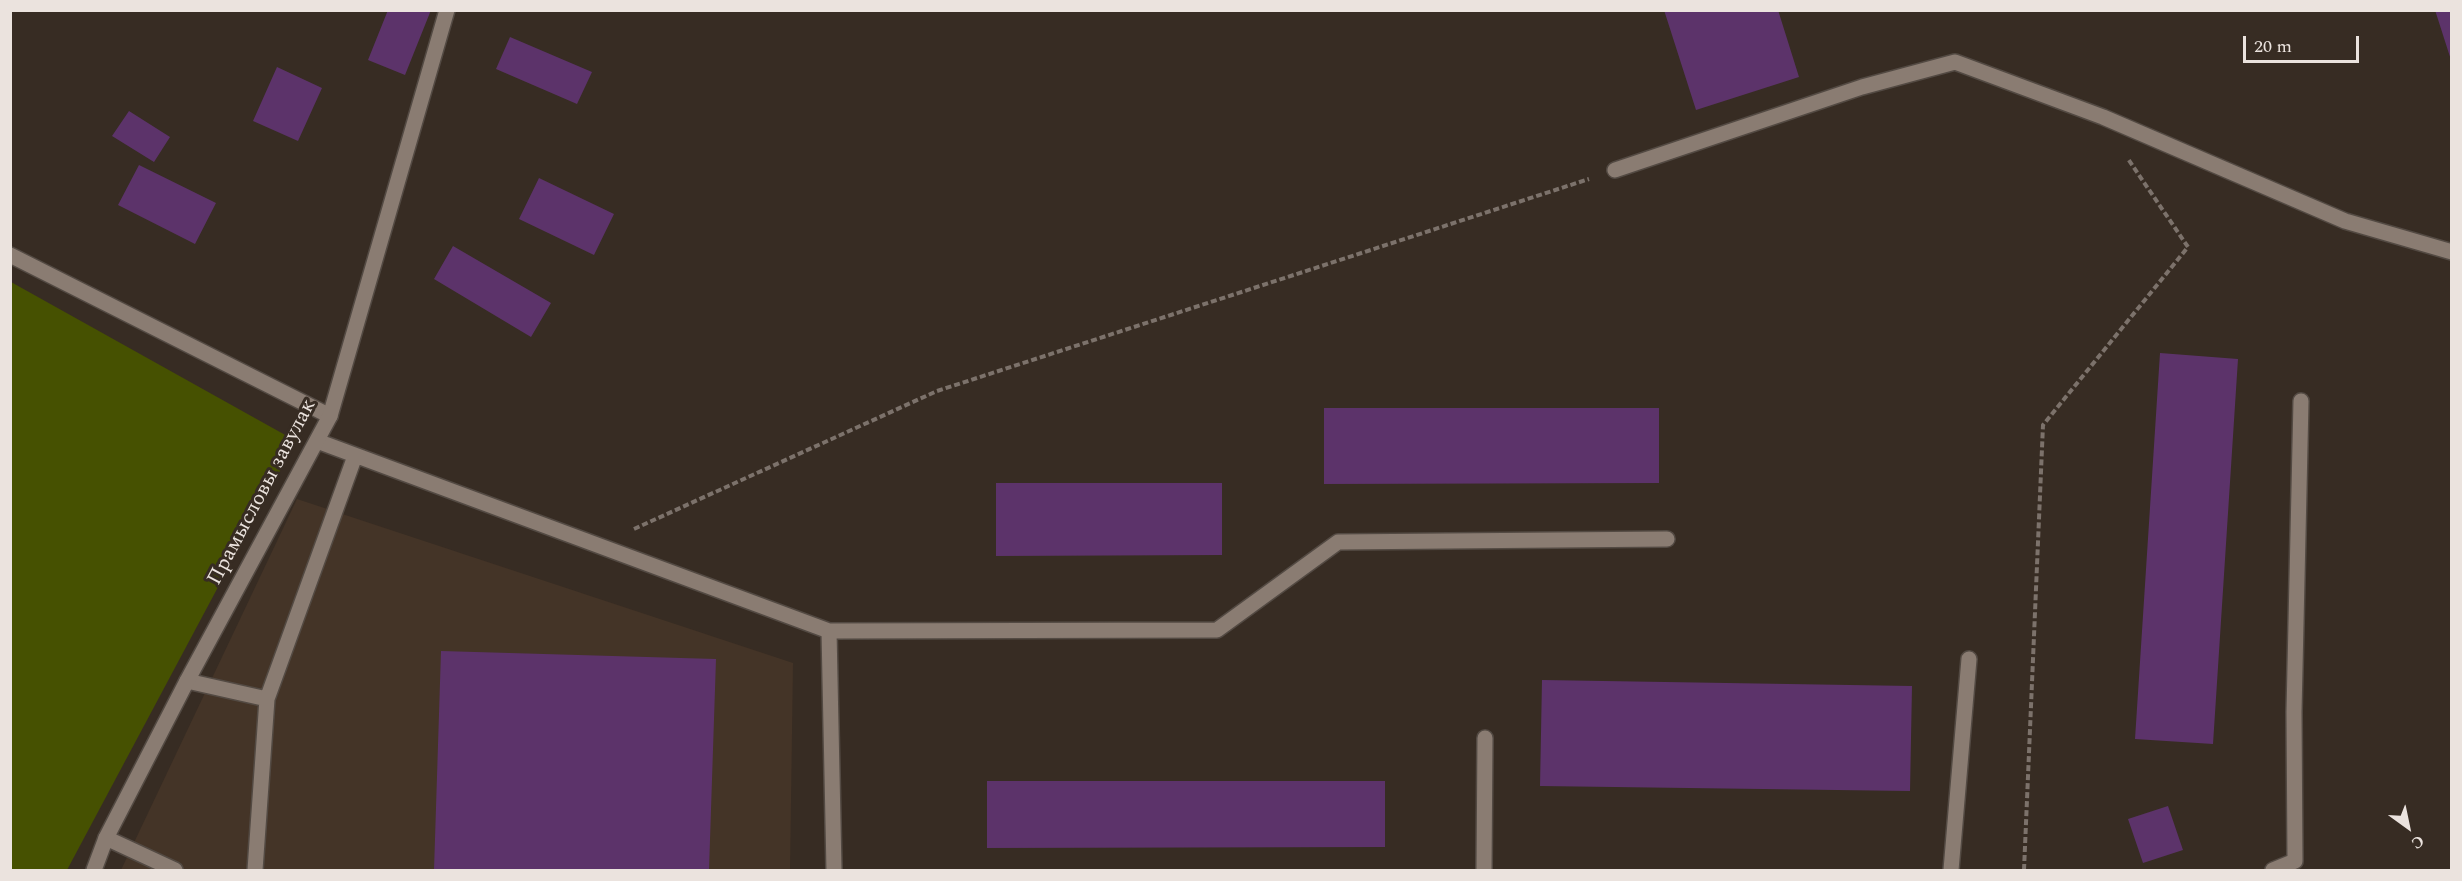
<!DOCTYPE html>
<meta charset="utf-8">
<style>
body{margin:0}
#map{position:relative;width:2462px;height:881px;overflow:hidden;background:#372c23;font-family:Spectral,serif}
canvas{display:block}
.frame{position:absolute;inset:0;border:12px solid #ebe3de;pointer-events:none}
.north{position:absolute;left:2378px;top:797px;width:60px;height:60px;-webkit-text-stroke:4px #372c23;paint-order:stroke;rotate:147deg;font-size:16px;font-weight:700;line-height:24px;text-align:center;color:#ebe3de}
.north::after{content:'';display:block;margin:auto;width:21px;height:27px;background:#ebe3de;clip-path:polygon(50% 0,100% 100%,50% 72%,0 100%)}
.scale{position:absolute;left:2243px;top:36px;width:116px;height:27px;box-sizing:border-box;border:3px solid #ebe3de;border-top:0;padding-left:8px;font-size:18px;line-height:21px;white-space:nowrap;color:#ebe3de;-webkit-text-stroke:4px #372c23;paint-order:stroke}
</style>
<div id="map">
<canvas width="2462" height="881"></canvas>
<div class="frame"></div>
<div class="north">С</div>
<div class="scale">20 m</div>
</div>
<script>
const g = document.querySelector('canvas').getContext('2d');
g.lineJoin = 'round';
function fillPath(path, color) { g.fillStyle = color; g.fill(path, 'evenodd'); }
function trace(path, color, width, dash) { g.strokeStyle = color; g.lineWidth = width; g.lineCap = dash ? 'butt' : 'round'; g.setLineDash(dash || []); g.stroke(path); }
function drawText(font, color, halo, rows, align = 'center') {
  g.font = font + ' Spectral,serif'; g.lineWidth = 6; g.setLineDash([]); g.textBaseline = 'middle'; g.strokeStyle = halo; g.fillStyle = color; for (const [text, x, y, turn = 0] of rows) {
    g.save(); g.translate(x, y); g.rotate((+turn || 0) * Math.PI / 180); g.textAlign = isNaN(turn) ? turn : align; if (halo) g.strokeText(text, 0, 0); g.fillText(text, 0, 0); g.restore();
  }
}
const built = new Path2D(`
 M297,499L793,663L790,870H121Z`);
const green = new Path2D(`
 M11,282L296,441L67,870H11Z`);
const building = new Path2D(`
 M388,10H431L405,75L368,60Z
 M1664,10H1778L1799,77L1696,110Z
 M2435,10H2452V60H2451Z
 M510,37L592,72L577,104L496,69Z
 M277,67L322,88L298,141L253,121Z
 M129,111L170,137L154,162L112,136Z
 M139,165L216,203L195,244L118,205Z
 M539,178L614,214L594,255L519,219Z
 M453,246L551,303L531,337L434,279Z
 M2160,353L2238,359L2213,744L2135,739Z
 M1324,408H1659V483L1324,484Z
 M996,483H1222V555L996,556Z
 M441,651L716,659L709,870H434Z
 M1542,680L1912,686L1910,791L1540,786Z
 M987,781H1385V847L987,848Z
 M2168,806L2183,850L2143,863L2128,819Z`);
const path = new Path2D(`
 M634,529L937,391L1589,179
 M2024,870L2043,425L2188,247L2128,159`);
const service = new Path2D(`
 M1615,170L1862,87L1955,62L2103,117L2345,221L2452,252
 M10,255L330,416
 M317,441L829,631
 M187,681L267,699
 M106,838L175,870
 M255,870L267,699L355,456
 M834,870L829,631L1217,630L1338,542L1667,539
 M1484,870L1485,738
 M1951,870L1969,659
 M2273,870L2295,861L2294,712L2301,401`);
const minor = new Path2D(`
 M94,870L106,838L187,681L330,416L447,10`);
const streetNames = [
 ["Прамысловы завулак",263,493,-62]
];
fillPath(built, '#443427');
fillPath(green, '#465101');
fillPath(building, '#5c336a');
trace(service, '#534a43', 18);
trace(minor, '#534a43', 18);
trace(path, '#7c726b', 4, [6, 3]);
trace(service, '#8a7c72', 15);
trace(minor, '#8a7c72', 15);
drawText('21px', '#ebe3de', '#372c23', streetNames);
</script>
